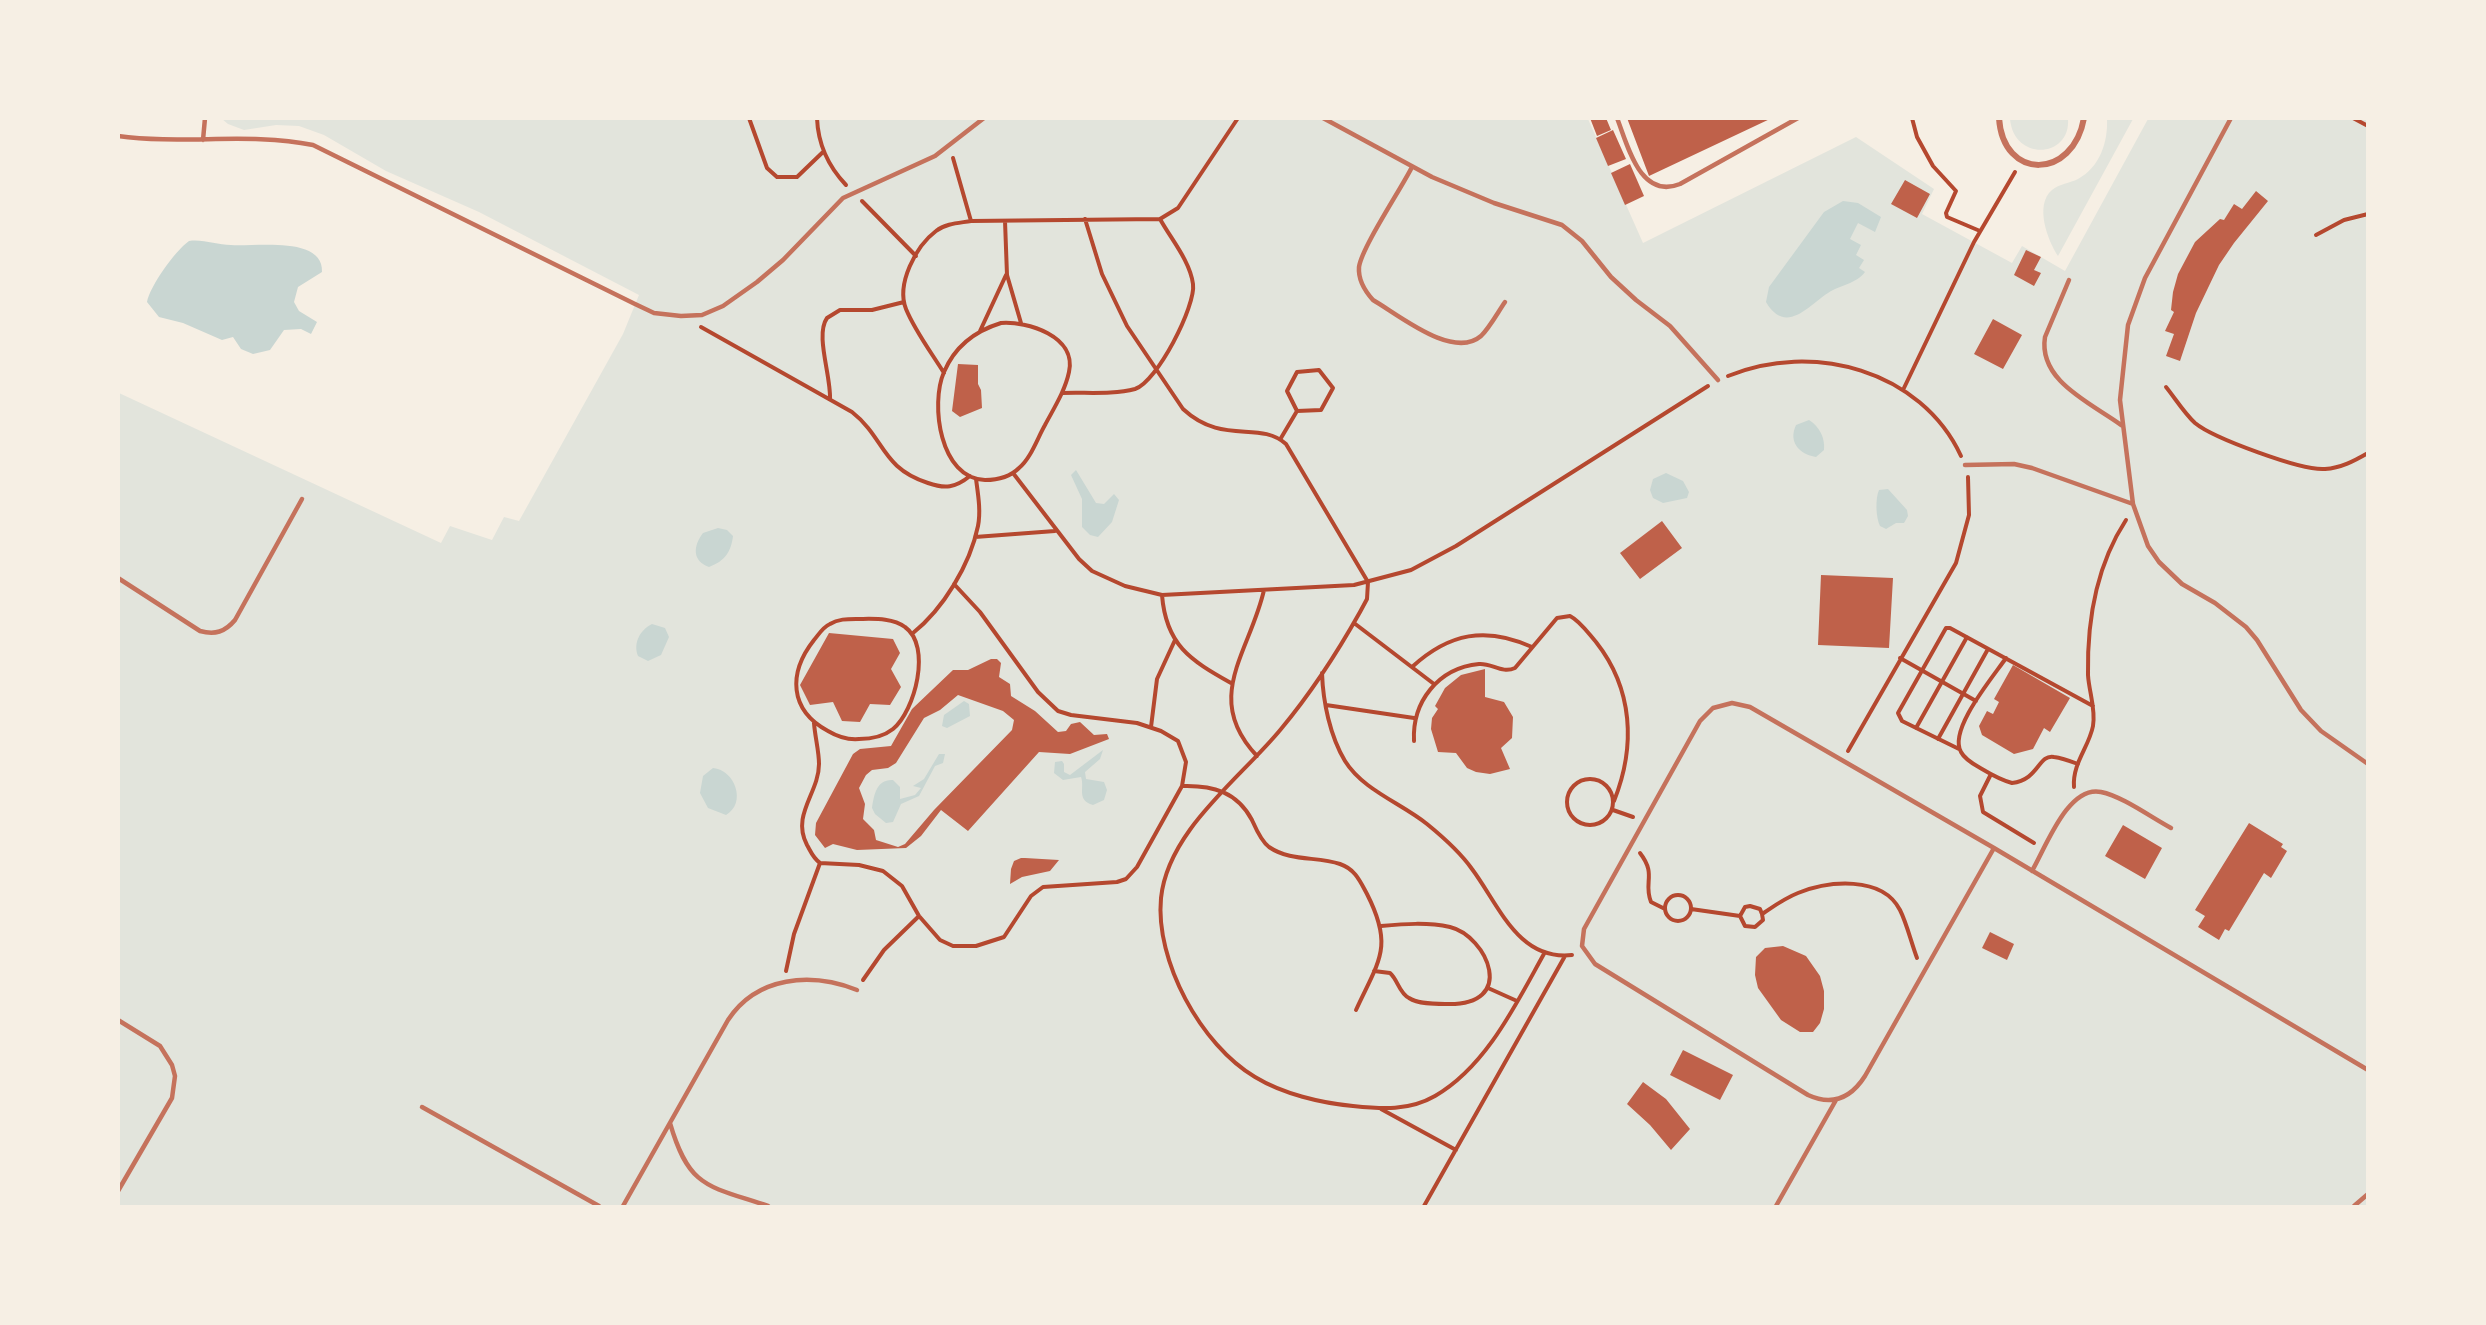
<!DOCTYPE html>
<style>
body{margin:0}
#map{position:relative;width:2486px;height:1325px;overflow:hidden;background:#f6efe4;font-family:"Times New Roman",serif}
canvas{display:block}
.frame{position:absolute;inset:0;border:120px solid #f6efe4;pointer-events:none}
</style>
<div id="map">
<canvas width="2486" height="1325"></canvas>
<div class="frame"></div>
</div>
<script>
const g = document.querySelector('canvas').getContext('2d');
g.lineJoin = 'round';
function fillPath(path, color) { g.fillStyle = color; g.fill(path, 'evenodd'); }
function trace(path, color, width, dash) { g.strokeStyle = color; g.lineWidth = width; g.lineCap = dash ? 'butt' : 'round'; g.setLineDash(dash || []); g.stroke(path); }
const green = new Path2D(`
 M222,119H1588L1643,243L1856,137L1934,189L1922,214L2012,263L2022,246L2065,271L2148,119H2367V1206H119V393L441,543L450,526L492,540L504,517L519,521L623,334L639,295L479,212L386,171L324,135L299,126L276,125L244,130L228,124Z
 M2010,119H2068C2071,158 2014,162 2010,119Z
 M2107,119H2133L2058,256C2048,241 2034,205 2052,190C2059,184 2070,183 2078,179C2100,167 2108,142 2107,119Z`);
const water = new Path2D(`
 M1843,201L1858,203L1881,217L1875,232L1858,223L1850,239L1861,245L1856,255L1864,260L1859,268L1865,272C1856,284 1840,285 1828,293C1809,305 1786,336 1766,302L1769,287L1824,212Z
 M189,241C203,239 217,245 231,245C253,247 324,235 322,272L298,287L294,302L299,311L317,322L311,334L301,329L284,330L270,350L253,354L241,349L233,337L222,340L183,323L159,317L147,302C150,286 175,251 189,241Z
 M1809,420C1820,427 1825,438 1824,450L1816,457C1799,454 1788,442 1796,425Z
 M1076,470L1096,503L1104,504L1114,494L1119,500L1112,522L1098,537L1090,535L1082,527V499L1071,475Z
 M1666,473L1683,481L1689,492L1687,498L1663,503L1653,498L1650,490L1653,479Z
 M1888,489L1907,510L1908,516L1904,523H1896L1886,529L1880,526C1876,518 1875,499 1879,490Z
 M718,528L727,530L733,536C731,552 725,561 709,567C692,561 693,546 703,533Z
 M652,624L665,628L669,637L661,655L648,661L638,656C633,643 640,630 652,624Z
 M964,701L969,704L970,716L947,728L942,726L944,715Z
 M1103,750L1100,759L1085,772L1086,779L1104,782L1107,790L1104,800L1093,805C1076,800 1085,788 1081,777L1063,780L1054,773L1055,762L1062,761L1064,764V772L1070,775Z
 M939,754H945L943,763L935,766L919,796L901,804L893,822L886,823L875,814L872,808C874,794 877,779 893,780L900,787V799L915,795L921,788L913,786L924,779Z
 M713,768C735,770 747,803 726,815L708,808L700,793L703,776Z`);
const building = new Path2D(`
 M1590,118H1606L1611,130L1597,136Z
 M1627,118H1772L1649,176Z
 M1613,130L1626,159L1608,166L1596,138Z
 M1630,164L1644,196L1625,205L1611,173Z
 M1905,180L1930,194L1917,218L1891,204Z
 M2256,191L2268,201L2234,243L2219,265L2196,313L2180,361L2166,356L2174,334L2165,331L2174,312L2171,310L2173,292L2178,274L2195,242L2220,219L2224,220L2234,204L2242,209Z
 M2026,250L2041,257L2034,270L2041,273L2034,286L2014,275Z
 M1993,319L2022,335L2003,369L1974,354Z
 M958,364L978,365V384L981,390L982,408L960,417L952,411Z
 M1662,521L1682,548L1640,579L1620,553Z
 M1821,575L1893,578L1889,648L1818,645Z
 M829,633L893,639L900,653L891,669L901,687L890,705L870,704L860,722L842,721L833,702L810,705L800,685Z
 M991,659H997L1001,663L999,677L1010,684L1011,696L1035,711L1058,732L1066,731L1071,724L1080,722L1094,735L1107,734L1109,739L1070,754L1039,752L968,831L941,810L921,836L906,848L857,850L833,844L825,848L815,835L816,823L853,754L860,749L891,746L912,709L953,670H968ZM958,695L1003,711L1014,720L1012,730L934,810L905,844L898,847L876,840L874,830L863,819L865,804L859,788L866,775L872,770L888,768L896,763L924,718L940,710Z
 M2013,665L2070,698L2050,732L2044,728L2033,749L2014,754L1982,735L1979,726L1987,711L1993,714L1999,702L1994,699Z
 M1485,669V697L1504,702L1513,717L1512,738L1501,748L1510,769L1490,774L1476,772L1467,768L1456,753L1438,752L1431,729L1432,718L1438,709L1435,706L1445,688L1461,675Z
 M2249,823L2283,844L2281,847L2287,851L2271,878L2264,873L2229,931L2225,929L2219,940L2198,927L2205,916L2195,910Z
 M2123,825L2162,848L2145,879L2105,856Z
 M1021,858H1025L1059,860L1050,871L1022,877L1010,884L1011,869L1014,861Z
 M1990,932L2014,944L2007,960L1982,948Z
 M1783,946L1806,956L1820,976L1824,991V1009L1820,1023L1813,1032H1800L1781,1020L1758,988L1755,975L1756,957L1765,948Z
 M1683,1050L1733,1075L1720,1100L1670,1075Z
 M1643,1082L1666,1099L1690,1129L1671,1150L1650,1125L1627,1104Z`);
const path = new Path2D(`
 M749,118L767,168L777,177H797L823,152
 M817,118C818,145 828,166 846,185
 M1912,118L1917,137L1933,166L1956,191L1946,213L1947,217L1980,231
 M2353,118L2368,126
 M953,158L971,221
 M862,201L916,256
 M1085,219L1102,274L1127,326L1183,409C1223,446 1259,420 1286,444L1368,582L1367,599L1360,612C1337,653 1311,693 1281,729C1241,778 1168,830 1161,898C1155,961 1201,1045 1255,1077C1283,1094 1321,1103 1353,1106C1382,1109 1409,1111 1435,1096C1487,1066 1517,1002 1545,952
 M1005,221L1007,275L1021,323
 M2316,235L2344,220L2368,214
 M1001,323C1027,321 1077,336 1069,372C1065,391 1054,408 1045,425C1037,439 1031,458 1019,468C1010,477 998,480 985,480C940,479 930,404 944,372C955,346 975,331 1001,323Z
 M701,327L852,412C885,438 881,468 928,483C945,489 955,488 970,476
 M980,331L1006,275
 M1319,370L1333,388L1321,410L1297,411L1287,391L1297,372Z
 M944,373C931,352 915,331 906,309C896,284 916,246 936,231C946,223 960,223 971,221L1160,219L1178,208L1238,118
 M1728,376C1812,341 1921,370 1961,456
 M2166,387C2175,398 2184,413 2195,423C2213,438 2302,471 2325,469C2341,468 2354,461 2368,453
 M1903,390L1974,242L2015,172
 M1062,393C1085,392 1113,395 1135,389C1157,382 1196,306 1193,284C1190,261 1171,239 1160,219
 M830,399C831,375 815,335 827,318L840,310H872L904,302
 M1281,438L1297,411
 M1013,473L1079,559L1092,571L1125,586L1162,595L1354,585L1411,570L1456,546L1708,386
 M975,537L1055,531
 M1162,595C1166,645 1190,660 1231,683
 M856,619C872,619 892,617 905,627C932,646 915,711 893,729C883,737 871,739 859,739C847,740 838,737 828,731C789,710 788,673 814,640C819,634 823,627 830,624C838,619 847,619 856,619Z
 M1354,623L1434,684
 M913,633C943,609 970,565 978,526C981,511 978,494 976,479
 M1900,658L1976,701
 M2006,658C1993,677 1948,730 1961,752C1965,760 1975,765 1982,769C1992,775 2001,780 2012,783C2039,780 2038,754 2054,757C2062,758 2070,761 2078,764
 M1412,667C1449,633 1486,626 1532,647
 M1322,673C1323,702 1330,736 1345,761C1363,790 1401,803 1427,824C1443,837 1460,852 1472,869C1499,905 1518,961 1572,955
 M1326,705L1414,718
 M814,723C815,737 819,751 819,764C819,793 791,815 807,845C811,852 813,858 820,863L859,865L883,871L902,886L919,916L940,940L953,946H976L1004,937L1031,896L1043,887L1117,882L1126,879L1137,867L1182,786L1186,762L1178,741L1161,731L1137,723L1071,715L1058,711L1038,692L980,612L954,584
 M1151,727L1157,679L1175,640
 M1916,728L1967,637
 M1938,739L1988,649
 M1414,741C1412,702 1438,668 1479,664C1492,663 1502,674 1515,668L1557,618L1570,616C1580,621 1588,633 1596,642C1633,689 1636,746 1614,801
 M1959,749L1902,721L1898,713L1946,628H1950L2093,706
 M1848,751L1956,563L1969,515L1968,477
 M1257,756C1202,698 1250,652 1264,590
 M1991,774L1980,796L1983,812L2034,843
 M1567 802a23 23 0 1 1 46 0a23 23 0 1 1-46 0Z
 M1182,786C1213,785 1237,792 1252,820C1256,829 1261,841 1269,847C1291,862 1317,856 1340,864C1355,869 1360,881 1367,894C1394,947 1379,960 1356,1010
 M2074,787C2072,764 2089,747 2093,726C2096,709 2089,692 2088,675C2087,621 2096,566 2126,520
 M1613,810L1633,817
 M1640,853C1657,875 1643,882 1651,902L1665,909
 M1665 908a13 13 0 1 1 26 0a13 13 0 1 1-26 0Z
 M1691,909L1740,916
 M1762,914L1760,909L1750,906L1745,907L1740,916L1745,926L1755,927L1763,920L1762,914C1774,906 1785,898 1798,893C1828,881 1882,875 1900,910C1907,924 1911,942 1917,958
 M786,971L794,934L820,863
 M1374,971L1390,973C1398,980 1399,993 1409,998C1418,1004 1434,1004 1445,1004C1519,1007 1487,936 1450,927C1427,922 1404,924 1381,926
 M863,980L884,950L919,916
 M1488,988L1517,1001
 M1381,1109L1456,1150
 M1424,1206L1565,956`);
const service = new Path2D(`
 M1323,118L1432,177L1494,203L1562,225L1582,241L1611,277L1636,300L1670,326L1718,380
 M1617,118C1628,146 1640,200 1680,184L1798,118
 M2231,118L2145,278L2128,325L2120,400L2133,504L2148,546L2159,562L2182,584L2215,603L2246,627L2257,640L2301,710L2321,731L2368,764
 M118,136C183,145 249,132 313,145L635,304L654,313L681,316L702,315L723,306L757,282L783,260L843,198L935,156L984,118
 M203,140L205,118
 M1412,167C1401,189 1362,247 1359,267C1358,280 1364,290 1373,300C1399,315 1453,360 1481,336C1490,327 1498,312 1505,302
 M2069,280L2045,337C2038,381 2091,403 2121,425
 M1965,465L2014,464L2032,468L2133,504
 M118,578L200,631C215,635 225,632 235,620L302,499
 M1732,703L1750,707L1994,848L1865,1076C1851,1098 1832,1106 1808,1095L1595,964L1582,946L1584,929L1700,721L1713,708Z
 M1994,848L2368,1070
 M2032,871C2046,847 2068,785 2101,792C2122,796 2152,818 2171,828
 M118,1020L160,1046L172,1065L175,1076L172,1098L118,1191
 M422,1107L599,1206
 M670,1123C689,1189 709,1186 768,1206
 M623,1206L728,1020C757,976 811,972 857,990
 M1776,1206L1836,1100
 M2354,1206L2368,1194`);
const minor = new Path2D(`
 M1999,118C2003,181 2073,180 2084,118`);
fillPath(green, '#e2e4dc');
fillPath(water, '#c9d6d2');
fillPath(building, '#bf614a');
trace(path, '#b5482f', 4);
trace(service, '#c5725c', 4.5);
trace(minor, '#c5725c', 6);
</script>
